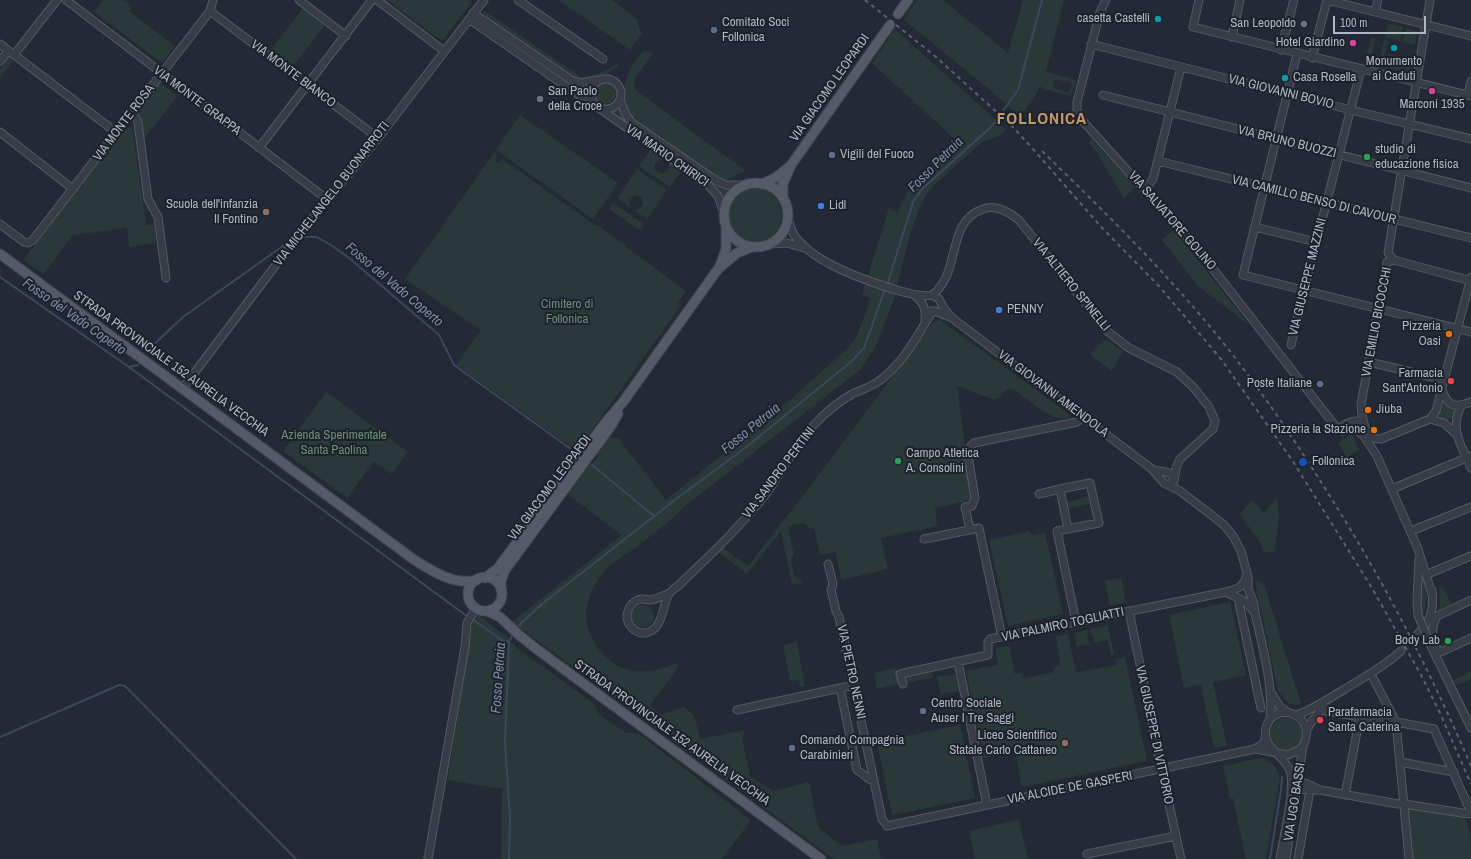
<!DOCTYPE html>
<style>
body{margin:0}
#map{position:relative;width:1471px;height:859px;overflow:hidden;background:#232a35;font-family:"Archivo Narrow",sans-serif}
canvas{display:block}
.scale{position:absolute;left:1333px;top:16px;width:93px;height:18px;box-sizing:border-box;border:2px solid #b1b7c2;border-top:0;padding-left:5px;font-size:12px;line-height:14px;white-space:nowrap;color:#b1b7c2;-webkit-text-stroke:3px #1c212b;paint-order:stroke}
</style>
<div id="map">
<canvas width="1471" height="859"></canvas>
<div class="scale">100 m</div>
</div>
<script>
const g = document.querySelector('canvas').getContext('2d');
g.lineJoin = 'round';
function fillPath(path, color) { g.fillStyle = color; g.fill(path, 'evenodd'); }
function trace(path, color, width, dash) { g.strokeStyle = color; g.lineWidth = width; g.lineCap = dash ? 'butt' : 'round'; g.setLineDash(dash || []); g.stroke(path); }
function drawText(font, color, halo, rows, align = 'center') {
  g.font = font + ' "Archivo Narrow",sans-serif'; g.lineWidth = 4; g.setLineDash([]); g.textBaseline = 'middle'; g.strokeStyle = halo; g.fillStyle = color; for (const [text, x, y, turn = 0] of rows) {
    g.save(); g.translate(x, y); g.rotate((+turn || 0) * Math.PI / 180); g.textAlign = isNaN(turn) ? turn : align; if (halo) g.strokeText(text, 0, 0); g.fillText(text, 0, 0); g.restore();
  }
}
const green = new Path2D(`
 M103,0H123L132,7L129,11L175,46L162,63L94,12Z
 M387,0H469L472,2L442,41Z
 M559,0H612L638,20L639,28L642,33L630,50Z
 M917,0H943L1008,53L1023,0H1064L1046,72L1076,80L1071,96L1048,90L1046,91L1040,86L1033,100L1019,116L990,90L903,19ZM1055,80H1058L1072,83L1069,93L1054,88L1053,84Z
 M303,8L325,25L293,66L271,49Z
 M483,10L581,77C592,77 607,71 616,64L619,65L609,73L593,78L586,80L573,79L484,17Z
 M483,24H485L567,81L589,85L587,92V98L483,26Z
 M1388,24L1403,27L1400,41L1385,37Z
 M1406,28L1417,31L1415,45L1402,42Z
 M895,29L1007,130L996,137L982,142L931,188C913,212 906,254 897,284L896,294L876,346L861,369L684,507C670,522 652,535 635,548C628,553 619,558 613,563C595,578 581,605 588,628C593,643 600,653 612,662C631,676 655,673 676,663L680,665L650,705L661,715L684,707L694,715L700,739L745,730L742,738L750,776L773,791L809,782L818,827L842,846L877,839L881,859H834L512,622L622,535L565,492L569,487L572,489L574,487L572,484L576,479L579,480L580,478L578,476L584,468L586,470L591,462L593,463L598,456L597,454L609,437L618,438L666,500L792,398L848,348L856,338L871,298L862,295L889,208L897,213L910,188L959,143L872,63Z
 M1371,37L1376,39L1370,63L1365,62Z
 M1384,40L1389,41L1382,66L1378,65Z
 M644,51H647L653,54L635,78L634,82L636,85L634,89L746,171L737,174L725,181L720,180L632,118C618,95 625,69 644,51Z
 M1388,54L1412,60L1410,73L1385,67Z
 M9,57L13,61L0,78V69Z
 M594 93a11 11 0 1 1 22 0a11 11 0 1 1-22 0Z
 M160,83L177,96L144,139L140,109Z
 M620,106L624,116L733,188L724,201L718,191L712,184L609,113Z
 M520,115L618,183L593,219L496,150Z
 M132,127L146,225L154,224L156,243L129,247L127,228L73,235L43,274L23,260L125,128Z
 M1092,140L1136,187L1124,198L1095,150L1088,142Z
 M651,149L681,171L670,187L639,166ZM662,159L668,162L669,167L667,171L662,174L657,172L654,167L656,162Z
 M494,153L497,155L495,161L499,163L502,159L596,226L597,225L627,246V248L686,291L678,302L681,305L577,451L456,365L481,330L405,279Z
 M637,169L667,190L647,219L617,198ZM634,195L639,196L642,199L643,205L639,209L634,210L630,206L629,201Z
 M728 215a27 27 0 1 1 54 0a27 27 0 1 1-54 0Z
 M613,203L644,224L640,230L609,209Z
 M1174,230L1249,325L1199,287L1162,240Z
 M940,320L1065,411L1069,415V418C1053,423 1028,399 1014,390L1007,389L998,398L992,399L957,386L972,500L935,508L937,526L881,538L888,569L841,580L836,552L820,555L814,527L811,529L804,523L788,526L794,555L791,559L794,576L801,581L802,583L792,584L781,531L747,574L718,552L723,548L748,566L819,475L928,329L934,322Z
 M1105,339L1123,351L1112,371L1090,354Z
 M326,392L408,452L392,474L374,461L347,498L283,451Z
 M1442,400L1455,412V415L1451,419C1434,424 1440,409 1442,400Z
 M1352,434L1359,450L1347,457L1338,443Z
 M1088,497L1089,504L1068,508L1067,502Z
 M1276,498C1282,514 1276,535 1275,551L1266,553L1263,550L1261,544L1240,514L1252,500L1264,513Z
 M1030,531L1031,535L1045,532L1063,614L1008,626L989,540Z
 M1121,578L1126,602L1110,606L1105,581Z
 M1424,580L1427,598L1423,617L1420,611V582Z
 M1258,581L1264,584L1301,704L1295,705L1288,703L1278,691L1255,582Z
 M1443,587L1451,604L1440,609L1439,588Z
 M1230,602L1246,675L1213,682L1227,746L1214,748L1201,685L1184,688L1169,615Z
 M632 616a11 11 0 1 1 22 0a11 11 0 1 1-22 0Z
 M478,615L506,636L518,649L592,702L599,714L626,733H638L751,820L722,859H501L502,789L448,780L471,626Z
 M1108,625L1114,654L1111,655L1108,640L1095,643L1093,635H1091L1090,629Z
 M1088,630L1089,635L1087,636L1089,645L1077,646L1074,633Z
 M1068,634L1076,673L1116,665L1115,660L1125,657L1147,761L1022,787L1015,751L984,758L966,671L998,665L995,648L1009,646L1015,674L1022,673L1024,678L1054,672V667L1059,666L1060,663L1056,636Z
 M797,642L805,686L800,687L799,680L790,681L783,645Z
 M896,668L900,684L877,689L874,673Z
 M932,671L933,677L906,683L904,676Z
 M1471,671V679L1457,685L1454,680Z
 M955,674L959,691L941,694L937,677Z
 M1270 734a16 16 0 1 1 32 0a16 16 0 1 1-32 0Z
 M960,725L975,798L892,815L877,742Z
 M1261,758C1271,761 1276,767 1280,777L1266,859H1246L1233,798H1230L1223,766Z
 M1407,806L1463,816C1471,827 1471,844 1471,859H1413Z
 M1019,820L1028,859H975L969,831Z`);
const stream = new Path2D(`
 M302,237H317L331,245L348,257L439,335L454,365L575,452
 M0,277L129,367L138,365
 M887,285L913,202L922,189L992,126L1018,90L1042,0
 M148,350L183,317L290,241
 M129,367L468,617
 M592,465L654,516
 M472,619L502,640L509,642
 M516,628L542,604L676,499L745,448L852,361L864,348L885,289
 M0,737L119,685L125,686L296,859
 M509,859L510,818L505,743L509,642L513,633
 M1270,859L1281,790L1282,777`);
const minorTunnel = new Path2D(`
 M1401,651L1417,635`);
const minor = new Path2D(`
 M66,0L328,200
 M299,0L346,36
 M377,0L444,51
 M518,0L603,59
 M1106,0L1100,12L1077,102V110L1080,118L1196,247L1336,427L1342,431L1355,429L1364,436L1377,456L1418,549L1432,594
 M1199,0L1193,27L1471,96
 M1327,0L1471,36
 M1430,0L1388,253L1394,260L1471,281
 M210,11L378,138
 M1375,12L1378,0
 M473,13L571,80L580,83L599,80
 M469,19L580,96L595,104
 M1232,37L1240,0
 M0,44L117,133
 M1091,44L1355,111L1471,139
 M1281,50L1294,0
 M1297,54L1243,275L1471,332
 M14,55L57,0
 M1312,58L1327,0
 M0,61L8,51
 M591 94a15 15 0 1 1 30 0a15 15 0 1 1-30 0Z
 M1103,95L1471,188
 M1468,95L1471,81
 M620,100L626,115L632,123L715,180L726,185H745
 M599,108L709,186L718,196L724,213
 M132,112L135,115L138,123L148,199L158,217L166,278
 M0,132L73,189
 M259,148L372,0
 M1158,161L1471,238
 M1145,189L1153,179L1181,67
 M788,218C790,226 792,234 798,240C807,250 818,258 830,264C848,274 914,300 932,295L939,299L943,307L952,318L1152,469L1164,483L1180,491L1214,517L1224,525L1233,536L1241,551L1248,577V589L1254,604L1255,613C1262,645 1274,688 1270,719
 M0,224L24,242L28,243L33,240L210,11L213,0
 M1255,227L1316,242
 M769,244L787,243L804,248
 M1394,260L1387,262L1361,404C1361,413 1364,432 1372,437C1374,439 1378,439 1381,439L1430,419L1444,423L1456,434
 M914,295C924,302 926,309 925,322
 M932,295C962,273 945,222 983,209C996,204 1009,212 1019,220L1107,331L1129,348L1177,372L1194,388L1209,407L1215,421L1213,429L1180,459L1176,468L1174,481L1171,484H1167
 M928,311H935L950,317
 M1291,345L1304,290L1361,69
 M1369,362L1445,380
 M183,388L303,229L328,200L378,138L484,0
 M1442,390C1448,407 1455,408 1471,402
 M1461,406C1449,430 1462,446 1471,468
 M1430,419L1436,411L1438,403L1471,277
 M1339,430C1345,423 1354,419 1363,422
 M1153,470C1161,472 1172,470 1174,479
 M1392,489L1471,456
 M1039,494L1060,489
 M970,529L965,507L972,506L975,498L968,456C968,450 969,447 974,443L1077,422L1083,417
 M1068,529L1060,489L1090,483L1099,523L1057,531L1076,622
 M1416,529L1471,507
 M924,539L979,528L1002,637
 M828,564L833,584L831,590L836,611L839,617L882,819L887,826L1255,749L1264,743L1265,738
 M1430,573L1471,556
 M1226,592L1246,602L1254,612
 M670,593C664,595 656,600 649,600C647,600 646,599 643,599C636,599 630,604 628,611C624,622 634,634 645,633C663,631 662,606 669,594C671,591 675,588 678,586C707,558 737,530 762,499C781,475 793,447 814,425C825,413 838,402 852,394C861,390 871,387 879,381C902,365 918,335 932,312
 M1240,599L1239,603L1261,708
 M1471,600L1437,616C1432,626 1429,645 1441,652L1471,638
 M1129,611L1160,763L1181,859
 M1418,615L1417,602L1419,559
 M1417,635C1431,621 1434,610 1432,590
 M1430,644L1471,728
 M958,662L987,805
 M1373,678L1396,722L1409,859
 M903,684L900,674L988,655V642L990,639L1226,592C1235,589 1244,588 1246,577
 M840,688L857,770L869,779L874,780
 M1272,694L1280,707L1289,713
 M737,710L854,685
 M1296,715C1313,710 1329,698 1345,689C1364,677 1384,667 1401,651
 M1307,730L1310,724L1324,706
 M1256,749L1287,755L1299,750L1303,746
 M1400,762L1454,772
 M1298,781L1310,785L1318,789
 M1291,789L1320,790L1398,804H1404L1469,814V808L1434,729L1396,722H1388L1326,711L1321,709
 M1345,795L1360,716
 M1087,854L1176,836
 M428,859L465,647L467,623L476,608
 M1280,859C1283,839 1296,789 1290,771C1284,754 1261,748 1266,728C1273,699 1319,714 1303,746L1286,859
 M1298,859L1310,790`);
const major = new Path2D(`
 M898,14L908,0
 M724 215a32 32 0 1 1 64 0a32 32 0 1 1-64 0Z
 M762,184L775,178L790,166
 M783,198V184L791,165L890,25
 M0,254L413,559C432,571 454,586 477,580
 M720,266L726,249V228
 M468 594a17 17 0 1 1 34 0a17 17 0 1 1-34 0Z
 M485,578L498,568L605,423L623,402L718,269L737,253L752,247
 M501,590V581L505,570L611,426L618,414
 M487,611L500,617L519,635L538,650L821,859`);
const rail = new Path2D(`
 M865,0L936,57L1011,125L1033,149L1103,229L1158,285L1221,359L1292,460L1372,588L1421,675L1440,713L1471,784
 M1042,151C1107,214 1172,278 1229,350C1264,395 1296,442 1326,490C1382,578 1430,670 1471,766`);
const minorBridge = new Path2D(`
 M1418,615L1430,644`);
const markers = [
 [1158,19,4,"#0f9aa8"],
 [1304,24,4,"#6b7280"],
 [714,30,4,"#5c6f8a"],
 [1353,43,4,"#d1479c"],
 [1394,48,4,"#0f9aa8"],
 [1285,78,4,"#0f9aa8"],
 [1432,91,4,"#d1479c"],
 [540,99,4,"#6b7280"],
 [832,155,4,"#5c6f8a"],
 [1367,157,4,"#2e9e5b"],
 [821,206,4,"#3f7fe0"],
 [266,212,4,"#8d6e63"],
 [999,310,4,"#3f7fe0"],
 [1449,334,4,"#e8710a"],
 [1451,381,4,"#e0444e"],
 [1320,384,4,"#5c6f8a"],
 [1368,410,4,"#e8710a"],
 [1374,430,4,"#e8710a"],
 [898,461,4,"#2e9e5b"],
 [1303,462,5,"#1a4fb4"],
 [1448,641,4,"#2e9e5b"],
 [923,711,4,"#5c6f8a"],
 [1320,720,4,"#e0444e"],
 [1065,743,4,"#8d6e63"],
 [792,748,4,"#5c6f8a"]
];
const poiNames = [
 ["casetta Castelli",1150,19,"right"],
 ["Comitato Soci",722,23],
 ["Follonica",722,38],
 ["San Leopoldo",1296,24,"right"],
 ["Hotel Giardino",1345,43,"right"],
 ["Monumento",1394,62,"center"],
 ["ai Caduti",1394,77,"center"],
 ["Casa Rosella",1293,78],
 ["San Paolo",548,92],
 ["della Croce",548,107],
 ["Marconi 1935",1432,105,"center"],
 ["studio di",1375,150],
 ["educazione fisica",1375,165],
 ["Vigili del Fuoco",840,155],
 ["Scuola dell'infanzia",258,205,"right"],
 ["Il Fontino",258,220,"right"],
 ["Lidl",829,206],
 ["PENNY",1007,310],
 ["Pizzeria",1441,327,"right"],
 ["Oasi",1441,342,"right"],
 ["Farmacia",1443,374,"right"],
 ["Sant'Antonio",1443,389,"right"],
 ["Poste Italiane",1312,384,"right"],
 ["Jiuba",1376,410],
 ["Pizzeria la Stazione",1366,430,"right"],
 ["Campo Atletica",906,454],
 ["A. Consolini",906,469],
 ["Follonica",1312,462],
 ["Body Lab",1440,641,"right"],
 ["Centro Sociale",931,704],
 ["Auser I Tre Saggi",931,719],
 ["Parafarmacia",1328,713],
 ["Santa Caterina",1328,728],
 ["Liceo Scientifico",1057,736,"right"],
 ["Statale Carlo Cattaneo",1057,751,"right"],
 ["Comando Compagnia",800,741],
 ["Carabinieri",800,756]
];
const streetNames = [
 ["VIA MONTE BIANCO",293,74,37],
 ["VIA GIACOMO LEOPARDI",830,88,-55],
 ["VIA GIOVANNI BOVIO",1281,92,14],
 ["VIA MONTE GRAPPA",197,101,37],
 ["VIA MONTE ROSA",124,123,-53],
 ["VIA BRUNO BUOZZI",1287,142,14],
 ["VIA MARIO CHIRICI",667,156,35],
 ["VIA MICHELANGELO BUONARROTI",332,194,-52],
 ["VIA CAMILLO BENSO DI CAVOUR",1314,200,14],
 ["VIA SALVATORE GOLINO",1172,221,49],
 ["VIA GIUSEPPE MAZZINI",1308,277,-76],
 ["VIA ALTIERO SPINELLI",1071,285,51],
 ["VIA EMILIO BICOCCHI",1377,322,-79],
 ["STRADA PROVINCIALE 152 AURELIA VECCHIA",171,364,36],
 ["VIA GIOVANNI AMENDOLA",1053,394,37],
 ["VIA SANDRO PERTINI",779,473,-53],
 ["VIA GIACOMO LEOPARDI",550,488,-53],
 ["VIA PALMIRO TOGLIATTI",1063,625,-12],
 ["VIA PIETRO NENNI",851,672,78],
 ["STRADA PROVINCIALE 152 AURELIA VECCHIA",672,733,36],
 ["VIA GIUSEPPE DI VITTORIO",1154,735,78],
 ["VIA ALCIDE DE GASPERI",1070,788,-11],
 ["VIA UGO BASSI",1295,802,-81]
];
const parkNames = [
 ["Cimitero di",567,305],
 ["Follonica",567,320],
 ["Azienda Sperimentale",334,436],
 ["Santa Paolina",334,451]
];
const waterNames = [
 ["Fosso Petraia",936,165,-45],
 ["Fosso del Vado Coperto",394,285,40],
 ["Fosso del Vado Coperto",74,317,35],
 ["Fosso Petraia",751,429,-39],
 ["Fosso Petraia",499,678,-86]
];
const districtNames = [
 ["FOLLONICA",1042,119]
];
fillPath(green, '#29393a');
trace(stream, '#3b475c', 2);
trace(minorTunnel, '#383f4a', 7, [7, 3.5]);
trace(minor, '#545a64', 9);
trace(major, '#40454f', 11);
trace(minor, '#373c46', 7);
trace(major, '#555b66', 9);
trace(rail, '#5b626f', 2, [4, 4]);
trace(minorBridge, '#545a64', 9, []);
trace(minorBridge, '#373c46', 7);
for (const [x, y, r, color] of markers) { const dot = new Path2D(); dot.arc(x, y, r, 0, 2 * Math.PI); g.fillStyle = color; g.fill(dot); trace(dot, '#1c212b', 1.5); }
drawText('13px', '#b1b7c2', '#1c212b', poiNames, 'left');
drawText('13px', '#b1b7c2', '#1c212b', streetNames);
drawText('13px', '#6c9077', '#1c212b', parkNames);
drawText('italic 14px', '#7d8ca7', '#1c212b', waterNames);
g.letterSpacing = '1px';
drawText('bold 17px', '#c4986a', '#1c212b', districtNames);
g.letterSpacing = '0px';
</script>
